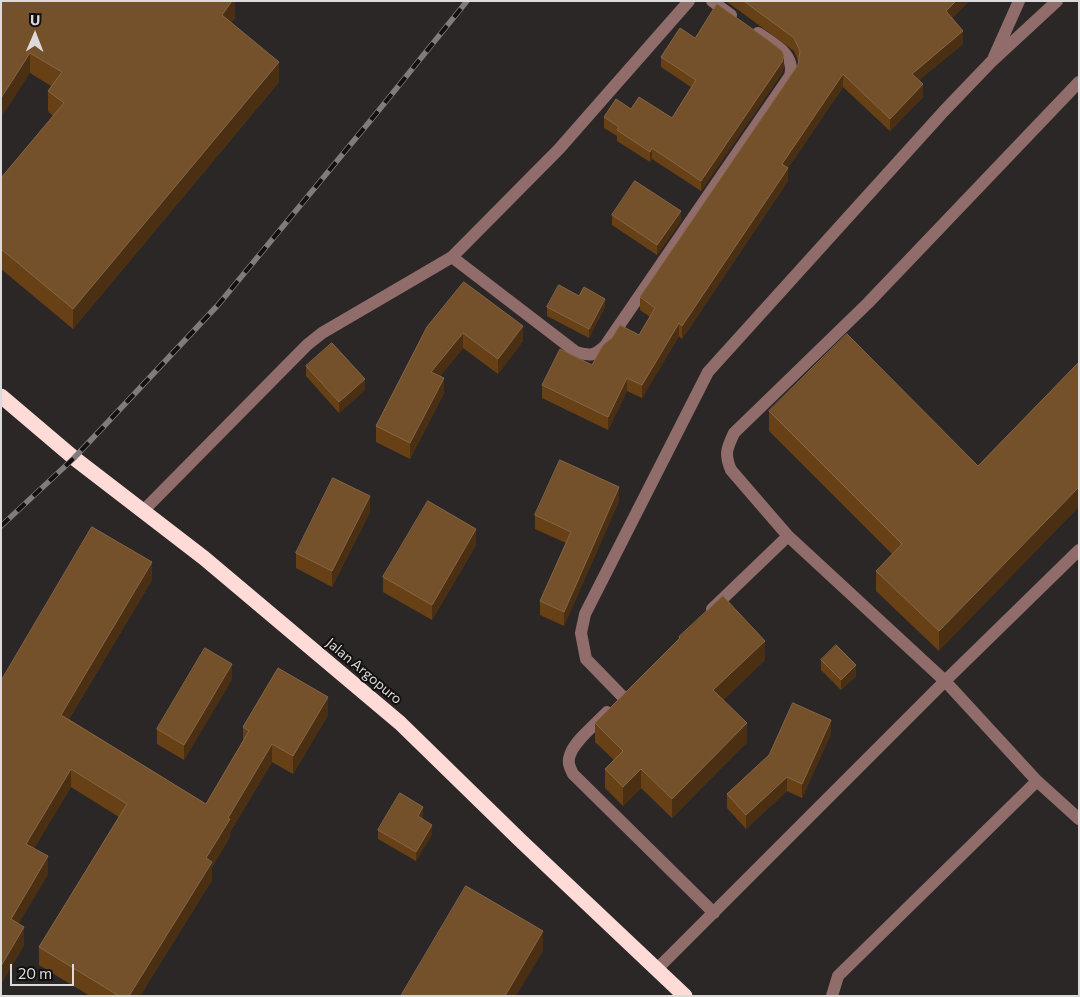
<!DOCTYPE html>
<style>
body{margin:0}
#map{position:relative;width:1080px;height:997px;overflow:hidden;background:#2b2726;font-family:Commissioner,sans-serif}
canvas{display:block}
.frame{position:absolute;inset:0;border:2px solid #dddada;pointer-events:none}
.north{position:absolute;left:10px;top:10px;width:50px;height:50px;-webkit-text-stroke:4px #121010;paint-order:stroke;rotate:1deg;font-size:14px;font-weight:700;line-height:20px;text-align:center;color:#dddada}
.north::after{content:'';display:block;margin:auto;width:18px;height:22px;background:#dddada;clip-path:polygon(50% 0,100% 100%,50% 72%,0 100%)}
.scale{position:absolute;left:10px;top:964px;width:64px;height:22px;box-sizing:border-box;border:2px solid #dddada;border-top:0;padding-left:6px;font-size:15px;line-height:18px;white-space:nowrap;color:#dddada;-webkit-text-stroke:4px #121010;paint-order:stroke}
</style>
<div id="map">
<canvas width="1080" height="997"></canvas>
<div class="frame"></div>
<div class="north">U</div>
<div class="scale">20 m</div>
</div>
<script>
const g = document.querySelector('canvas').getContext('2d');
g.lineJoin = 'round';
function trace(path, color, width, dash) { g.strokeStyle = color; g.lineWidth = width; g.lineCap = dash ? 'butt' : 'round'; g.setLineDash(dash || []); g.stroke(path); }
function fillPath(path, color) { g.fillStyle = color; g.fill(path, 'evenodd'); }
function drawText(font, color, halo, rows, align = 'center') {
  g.font = font + ' Commissioner,sans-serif'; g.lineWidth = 4; g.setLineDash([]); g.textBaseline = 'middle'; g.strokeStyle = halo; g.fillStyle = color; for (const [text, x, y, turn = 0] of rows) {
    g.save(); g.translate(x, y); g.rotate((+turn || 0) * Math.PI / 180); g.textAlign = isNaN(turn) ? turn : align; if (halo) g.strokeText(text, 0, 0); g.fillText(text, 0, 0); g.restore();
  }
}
const minor = new Path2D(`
 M712,1L731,15
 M994,57L1019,1
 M452,257L576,352C591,356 594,356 605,346L790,76C796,54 774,44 758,33
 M143,511L307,345L322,333L452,257L559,149L689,1
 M712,609L788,536
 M622,696L586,659L581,633L585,614L708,372L944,111L991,62L1057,1
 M607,712C597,723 574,741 570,755C567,762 570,768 573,774L714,913
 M1037,781L945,681L788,536L731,470C724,454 727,448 734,433L868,303L1079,82
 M657,969L945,681L1079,550
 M832,996L838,976L1037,781L1079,819`);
const highway = new Path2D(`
 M1,396L74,458L204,558L400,723L521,841L685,996`);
const rail = new Path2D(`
 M1,526L74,458L218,305L375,115L467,1`);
const wall = new Path2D(`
 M1,1H235V18L231,23L279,82L73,329L1,269V178L53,116L48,111V91L51,86L30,73Z
 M726,1H969L952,18L963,44L919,80L923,97L890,131L843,87L788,168V181L682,339L679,336L642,398L627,391L608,430L542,398V385L592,365L639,335L650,317L640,310V297L798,65V61L794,51Z
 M695,38L784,67L782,73L701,191L652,159L650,162L617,141V136L604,128V117L631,109L672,118L691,87L661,67V57Z
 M612,215L681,221L657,255L612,225Z
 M547,307H605L589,338L547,316Z
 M427,327L523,341L498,374L463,348L440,376L444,393L410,459L376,442V426Z
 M306,366L365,390L339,413L306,376Z
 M769,411L978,466L939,651L876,591V571L892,554L769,431Z
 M619,501L564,626L540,615V601L566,543L535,529V515Z
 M370,512L332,587L296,568V553Z
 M476,545L432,620L383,592V577Z
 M152,580L69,719L206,804L243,741V727L328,715L293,774L272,762L230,832V837L212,867V880L140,996H90L39,965V947L119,817L71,787L34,848L48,874L18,924L24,945L1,984V681Z
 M679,637L765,660L723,700L747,742L672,818L641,788L623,806L605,788V769L614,760L595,742V723L679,639Z
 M821,660L856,676L841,690L821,670Z
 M232,679L184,760L157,744V729Z
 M831,734L802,798L787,791L746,829L727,808V794Z
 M423,816L422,818L432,834L416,861L378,839V830Z`);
const shadedWall = new Path2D(`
 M232,1H235V18L222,35V15Z
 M956,1H969L946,24V11Z
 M963,31V44L912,86V74Z
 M30,53V73L1,118V98Z
 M784,56V67L782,73L701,191V181Z
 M279,62V82L73,329V309Z
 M843,74V87L782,177V164Z
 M923,84V97L890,131V119Z
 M652,148V159L650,162V152Z
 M788,168V181L682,339V326Z
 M681,211V221L657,255V245Z
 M605,299V307L589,338V329Z
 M679,323V336L642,398V385Z
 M523,326V341L498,374V359Z
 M463,333V348L431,387V372Z
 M444,378V393L410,459V443Z
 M627,378V391L608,430V417Z
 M365,379V390L339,413V402Z
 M619,487V501L564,626V612Z
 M1079,487V507L939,651V631Z
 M370,496V512L332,587V571Z
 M476,529V545L432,620V605Z
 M152,562V580L61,732V715Z
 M765,641V660L713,709V690Z
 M232,664V679L184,760V745Z
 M856,665V676L841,690V680Z
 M328,697V715L293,774V756Z
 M831,720V734L802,798V784Z
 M747,723V742L672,818V799Z
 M272,744V762L230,832V837L212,867V880L140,996H129L228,818Z
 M71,769V787L26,862V844Z
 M641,769V788L623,806V787Z
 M787,777V791L746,829V815Z
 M423,807V816L418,825V816Z
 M432,825V834L416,861V852Z
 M48,856V874L11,937V919Z
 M24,927V945L1,984V966Z
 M543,931V951L516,996H505Z`);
const building = new Path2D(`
 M1,1H232L222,15L279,62L73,309L1,249V178L64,103L48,91L62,72L30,53L1,98Z
 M744,1H956L946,11L963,31L912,74L923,84L890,119L843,74L782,164L788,168L682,326L679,323L642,385L627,378L608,417L542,385L560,349L592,365L603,345L612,338L620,325L639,335L655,308L640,297L798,65L800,51L794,38Z
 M717,4L768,40L782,51L784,56L782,62L701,181L652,148L650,152L617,130L619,127L604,117L616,99L631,109L639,97L672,118L696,80L661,57L680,28L695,38Z
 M635,181L681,211L657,245L612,215Z
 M464,282L523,326L498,359L463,333L431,372L444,378L410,443L376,426L427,327Z
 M559,285L579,296L584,287L605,299L589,329L547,307Z
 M847,334L978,466L1079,362V487L939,631L876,571L902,544L769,411Z
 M332,343L365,379L339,402L306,366Z
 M560,460L619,487L564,612L540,601L571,532L535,515Z
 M333,478L370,496L332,571L296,553Z
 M428,501L476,529L432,605L383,577Z
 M92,527L152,562L61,715L206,804L249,731L243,727L278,668L328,697L293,756L272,744L228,818L230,819L206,858L212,862L129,996H119L39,947L127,804L71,769L26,844L48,856L11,919L24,927L1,966V681Z
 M723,596L765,641L713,690L747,723L672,799L641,769L623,787L605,769L623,751L595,723L680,638L679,637Z
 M836,645L856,665L841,680L821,660Z
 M205,648L232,664L184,745L157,729Z
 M793,703L831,720L802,784L787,777L746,815L727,794L769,755Z
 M400,793L423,807L418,816L432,825L416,852L378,830Z
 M466,886L543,931L505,996H401Z`);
const streetNames = [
 ["Jalan Argopuro",364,671,40]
];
trace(minor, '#906c6a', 12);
trace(highway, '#ffdbd8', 15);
trace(rail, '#7f7c7b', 5.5);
trace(rail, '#121010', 4, [11]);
fillPath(wall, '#684016');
fillPath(shadedWall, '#4a2f13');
fillPath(building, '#74502b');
trace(building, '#856646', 1);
drawText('14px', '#dddada', '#121010', streetNames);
</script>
